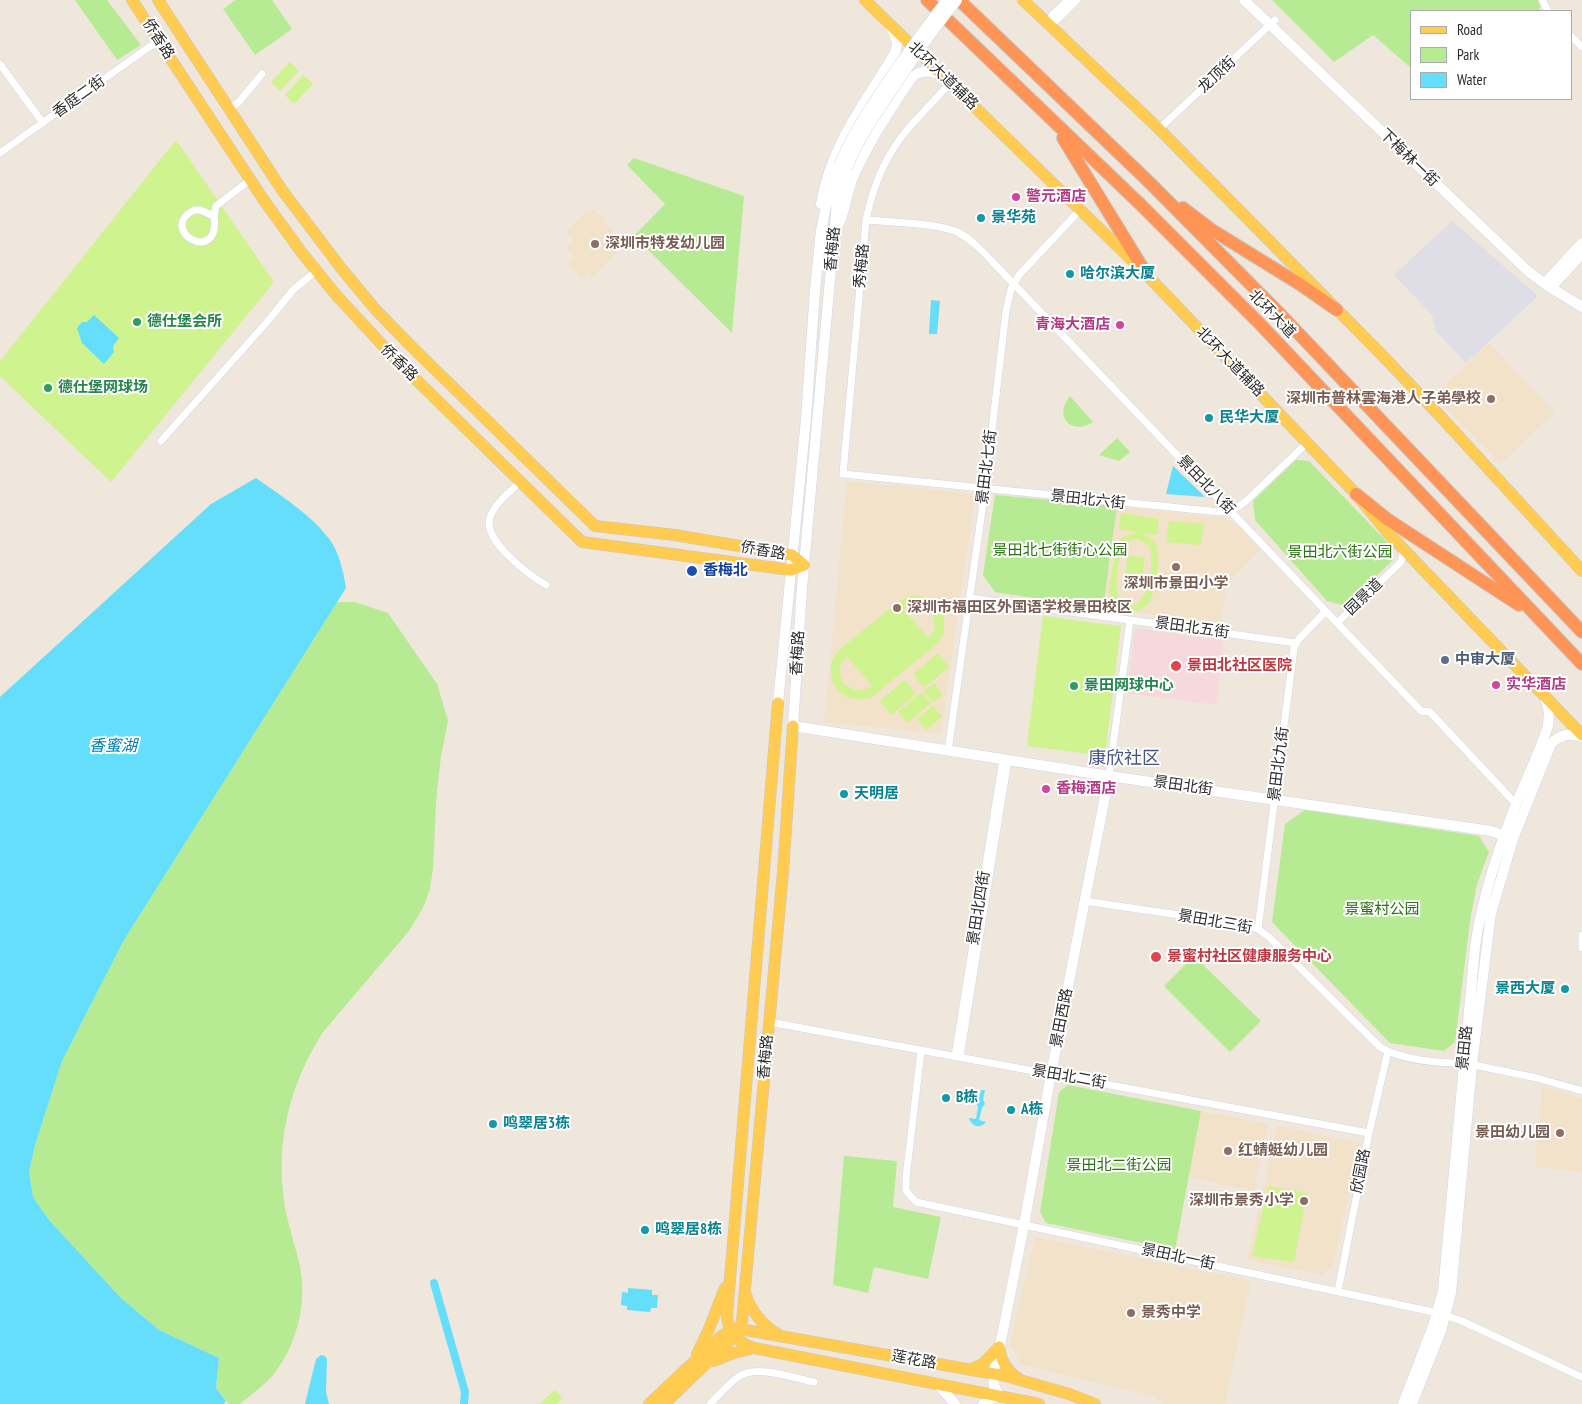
<!DOCTYPE html>
<meta charset="utf-8">
<style>
body{margin:0}
#map{position:relative;width:1582px;height:1404px;overflow:hidden;background:#efe6dc;font-family:"PT Sans Narrow",sans-serif}
canvas{display:block}
.legend{position:absolute;left:1410px;top:10px;width:162px;height:90px;box-sizing:border-box;background:#fff;border:1px solid #ababab;margin:0;padding:6px 9px;list-style:none;font-size:15px;color:#2c2c2c}
.legend li{display:flex;align-items:center;gap:10px;height:25px}
.legend b{width:25px;border:1px solid #ababab}
</style>
<div id="map">
<canvas width="1582" height="1404"></canvas>
<ul class="legend">
<li><b style="height:6px;background:#ffcb51"></b>Road</li>
<li><b style="height:14px;background:#b7eb93"></b>Park</li>
<li><b style="height:14px;background:#65defb"></b>Water</li>
</ul>
</div>
<script>
const g = document.querySelector('canvas').getContext('2d');
g.lineJoin = 'round';
function fillPath(path, color) { g.fillStyle = color; g.fill(path, 'evenodd'); }
function trace(path, color, width, dash) { g.strokeStyle = color; g.lineWidth = width; g.lineCap = dash ? 'butt' : 'round'; g.setLineDash(dash || []); g.stroke(path); }
function drawText(font, color, halo, rows, align = 'center') {
  g.font = font + ' "PT Sans Narrow","Noto Sans SC",sans-serif'; g.lineWidth = 4; g.setLineDash([]); g.textBaseline = 'middle'; g.strokeStyle = halo; g.fillStyle = color; for (const [text, x, y, turn = 0] of rows) {
    g.save(); g.translate(x, y); g.rotate((+turn || 0) * Math.PI / 180); g.textAlign = isNaN(turn) ? turn : align; if (halo) g.strokeText(text, 0, 0); g.fillText(text, 0, 0); g.restore();
  }
}
const industrial = new Path2D(`
 M1452,221L1538,296L1466,363L1436,331L1432,315L1394,275Z`);
const education = new Path2D(`
 M593,210L602,216L604,223L617,234L616,240L622,247L592,278L587,273L581,278L568,264L574,256L567,248L574,240L566,231L587,211Z
 M1489,343L1555,412L1500,464L1444,406L1437,393Z
 M847,481L975,494L941,734L824,722Z
 M1117,506L1223,518L1239,526L1260,550L1228,583L1220,623L1103,609Z
 M1542,1086L1582,1098V1172L1535,1167Z
 M1201,1111L1268,1124L1254,1191L1188,1177Z
 M1277,1126L1360,1143L1333,1266L1321,1275L1247,1260Z
 M1035,1237L1251,1281L1225,1404H1163L1153,1396L1022,1365L1010,1345Z`);
const medical = new Path2D(`
 M1135,628L1224,640L1216,705L1127,693Z`);
const green = new Path2D(`
 M75,0H107L141,45L117,60Z
 M236,0H272L292,29L255,55L223,9Z
 M1272,0H1542L1539,11H1411V68L1373,35L1334,62Z
 M634,158L744,196L732,333L634,236L665,204L627,165Z
 M1070,396L1093,422C1079,432 1060,426 1064,407C1065,403 1068,399 1070,396Z
 M1117,438L1130,452L1119,461L1099,455Z
 M1296,460L1309,461L1392,547L1393,560L1345,606L1327,601L1255,520L1253,501Z
 M995,495L1117,506L1103,609L995,592L983,575Z
 M337,602H355L388,613L437,684L448,720L441,756L436,802L433,869L430,888L424,906L409,931L323,1032C292,1081 277,1134 283,1192C285,1216 293,1238 299,1262C308,1300 298,1343 274,1374C265,1385 251,1394 240,1404H229L216,1388L219,1358L159,1330L121,1298L49,1220L33,1197L29,1171L36,1142L62,1061L124,940Z
 M1305,810L1479,836L1489,852L1477,884L1470,921L1455,1042L1444,1051L1390,1043L1272,922L1285,824Z
 M1194,956L1261,1021L1230,1052L1164,986Z
 M1068,1085L1201,1111L1175,1250L1046,1223L1040,1212L1059,1092Z
 M844,1156L897,1161L893,1207L941,1217L928,1279L874,1267L868,1293L833,1285Z`);
const pitch = new Path2D(`
 M290,62L299,71L280,91L271,82Z
 M303,75L313,84L294,104L285,95Z
 M176,140L274,282L111,482L0,376V361Z
 M1121,513L1159,519L1157,535L1142,533C1148,536 1153,539 1156,545C1161,555 1156,593 1149,602C1137,619 1114,610 1109,591L1116,546L1123,537L1137,532L1119,529ZM1138,539L1149,545C1156,559 1147,627 1119,598C1114,589 1118,554 1124,545C1127,540 1133,539 1138,539Z
 M1169,521L1204,524L1201,545L1166,542Z
 M1128,555L1145,558L1140,589L1123,586Z
 M917,595C941,599 951,621 939,642L872,697C860,701 848,700 839,691C830,682 828,666 835,655C840,648 849,642 855,637C870,625 884,613 898,602L910,596ZM912,605H921L933,614L935,628L929,639L903,609ZM847,656L872,686C861,693 851,691 843,682C838,672 839,663 847,656Z
 M1043,616L1121,626L1105,756L1027,746Z
 M938,653L949,667L924,688L913,674Z
 M905,680L916,694L891,715L880,701Z
 M934,683L943,694L933,702L924,691Z
 M922,692L931,703L907,723L898,712Z
 M933,706L942,717L926,730L917,719Z
 M1268,1186L1307,1193L1294,1262L1252,1256Z
 M555,1390L563,1398L557,1404H539Z`);
const water = new Path2D(`
 M931,300L940,301L937,334H929Z
 M94,315L119,338L113,346L114,352L104,364L82,343L77,328L82,322H87Z
 M1173,466L1205,497L1166,494Z
 M256,478C281,496 312,515 330,540C339,552 344,574 346,588L124,940L62,1061L36,1142L29,1171L33,1197L49,1220L121,1298L159,1330L219,1358L216,1388L226,1401L224,1404H0V697L211,504Z
 M981,1090H985L983,1100L985,1104L982,1108L979,1120L986,1122C980,1129 972,1127 969,1118L976,1119L978,1107L976,1103L979,1099Z
 M628,1288L652,1290V1295H658L657,1308H651L650,1312L627,1310V1306L621,1305L622,1292L628,1293Z
 M321,1355L325,1356L327,1359L326,1392L329,1404H305L316,1359Z`);
const canal = new Path2D(`
 M434,1283L465,1392L464,1404`);
const street = new Path2D(`
 M1542,0L1548,11
 M1049,24L1057,20L1077,0
 M1049,24L1052,15L1068,0
 M1571,36L1582,47
 M0,64L43,123
 M950,83C931,105 907,126 892,151C879,172 871,196 866,220L843,474L1220,512L1231,511L1245,502L1307,443
 M228,109L239,102L262,74
 M1159,129L1275,20
 M0,153L149,47L159,42
 M194,210H200L214,216C221,267 156,230 194,210Z
 M214,216L216,206L250,180
 M866,220C889,222 941,223 959,233C977,242 998,269 1013,283L1421,711L1430,712L1516,804
 M161,441L267,322L293,290L316,271
 M520,482C510,492 495,503 490,517C482,540 529,575 546,585
 M970,598L1296,643
 M1337,623L1400,563L1403,556L1402,548
 M948,751L985,489L1006,311L1011,289L1019,275L1081,209
 M1109,776L1130,620
 M1084,901L1247,925L1258,929L1270,938L1380,1047C1401,1060 1438,1063 1463,1063
 M1258,929L1294,648L1298,640L1326,611
 M1582,935V948
 M769,1022L1369,1133
 M921,1051L906,1178V1191L916,1202L1438,1313L1462,1321L1582,1377
 M955,1056L1003,759
 M960,1057L1008,760
 M1469,1064L1537,1078L1582,1091
 M1338,1291L1369,1133L1388,1051
 M710,1404C719,1395 728,1384 738,1377C755,1364 794,1378 814,1382`);
const secondary = new Path2D(`
 M1244,0L1529,272L1548,286L1582,307
 M847,168L837,203L802,587L793,726L1109,776L1491,831L1513,839
 M821,204C831,144 866,102 896,51L897,42L891,27
 M839,224C845,210 847,194 852,180C867,144 889,112 910,80C919,69 930,70 942,76
 M1548,286V280L1582,243
 M1548,286L1554,284L1582,254
 M778,703L806,419L815,290L821,230L826,207L839,165
 M937,1383L955,1404
 M983,1404L999,1395L994,1386L993,1374L1003,1331L1024,1225L1051,1074L1109,776
 M1403,1404L1433,1326L1443,1291L1475,947C1482,897 1498,851 1516,804C1527,778 1539,753 1548,726L1549,712L1545,697
 M1412,1404L1441,1331L1451,1293L1472,1065L1491,913L1513,839L1551,744C1560,734 1569,733 1582,737`);
const primary = new Path2D(`
 M132,0L263,199L302,253L337,296L399,363L582,542L791,570L804,565
 M158,0L282,190L341,268L375,309L412,347L595,526L675,535L792,555L804,565
 M865,0L1147,275L1356,494L1387,532L1582,735
 M1023,0L1159,129L1380,353L1441,417L1582,571
 M778,703L727,1315C728,1333 737,1342 754,1348L1039,1404
 M746,1295C751,1311 763,1326 778,1334
 M999,1347C1001,1360 1006,1371 1018,1378
 M697,1354L709,1329L725,1288
 M714,1361L734,1353L754,1348
 M970,1370L984,1363L999,1347
 M649,1404L720,1337L730,1331L740,1329L1006,1376L1069,1394L1095,1404
 M664,1404L736,1335L742,1321L783,872L793,726`);
const highway = new Path2D(`
 M927,0L1141,205L1260,324L1582,664
 M959,0L1149,182L1281,315L1582,632
 M1063,138L1147,275
 M1183,208L1212,230L1301,285L1337,310
 M1356,494L1387,519L1519,605`);
const secondaryBridge = new Path2D(`
 M839,165C851,136 868,110 885,85C905,56 925,28 947,0
 M847,168C858,140 875,116 892,91C912,60 933,29 957,0`);
const markers = [
 [1016,197,5,"#d1479c"],
 [981,218,5,"#0f9aa8"],
 [595,244,5,"#8d6e63"],
 [1070,274,5,"#0f9aa8"],
 [137,322,5,"#2e9e5b"],
 [1120,325,5,"#d1479c"],
 [48,388,5,"#2e9e5b"],
 [1491,399,5,"#8d6e63"],
 [1209,418,5,"#0f9aa8"],
 [1176,567,5,"#8d6e63"],
 [692,571,6,"#1a4fb4"],
 [897,608,5,"#8d6e63"],
 [1445,660,5,"#5c6f8a"],
 [1176,666,6,"#e0444e"],
 [1496,685,5,"#d1479c"],
 [1074,686,5,"#2e9e5b"],
 [1046,789,5,"#d1479c"],
 [844,794,5,"#0f9aa8"],
 [1156,957,6,"#e0444e"],
 [1565,989,5,"#0f9aa8"],
 [946,1098,5,"#0f9aa8"],
 [1011,1110,5,"#0f9aa8"],
 [493,1124,5,"#0f9aa8"],
 [1560,1133,5,"#8d6e63"],
 [1228,1151,5,"#8d6e63"],
 [1304,1201,5,"#8d6e63"],
 [645,1230,5,"#0f9aa8"],
 [1131,1313,5,"#8d6e63"]
];
const streetNames = [
 ["侨香路",158,39,57],
 ["龙顶街",1217,75,-43],
 ["北环大道辅路",943,76,44],
 ["香庭二街",79,97,-36],
 ["下梅林一街",1409,158,44],
 ["香梅路",833,249,-85],
 ["秀梅路",862,266,-85],
 ["北环大道",1272,314,46],
 ["北环大道辅路",1230,362,46],
 ["侨香路",399,363,45],
 ["景田北七街",987,467,-83],
 ["景田北八街",1206,485,46],
 ["景田北六街",1088,500,6],
 ["侨香路",763,551,10],
 ["园景道",1364,597,-44],
 ["景田北五街",1192,628,8],
 ["香梅路",798,653,-87],
 ["景田北九街",1279,764,-83],
 ["景田北街",1183,786,8],
 ["景田北四街",979,908,-81],
 ["景田北三街",1215,922,10],
 ["景田西路",1062,1018,-79],
 ["景田路",1465,1048,-84],
 ["香梅路",766,1057,-85],
 ["景田北二街",1069,1077,10],
 ["欣园路",1361,1171,-79],
 ["景田北一街",1178,1257,12],
 ["莲花路",914,1360,10]
];
const hotelNames = [
 ["警元酒店",1026,197],
 ["青海大酒店",1110,325,"right"],
 ["实华酒店",1506,685],
 ["香梅酒店",1056,789]
];
const cultureNames = [
 ["景华苑",991,218],
 ["哈尔滨大厦",1080,274],
 ["民华大厦",1219,418],
 ["天明居",854,794],
 ["景西大厦",1555,989,"right"],
 ["B栋",956,1098],
 ["A栋",1021,1110],
 ["鸣翠居3栋",503,1124],
 ["鸣翠居8栋",655,1230]
];
const educationNames = [
 ["深圳市特发幼儿园",605,244],
 ["深圳市普林雲海港人子弟學校",1481,399,"right"],
 ["深圳市景田小学",1176,584,"center"],
 ["深圳市福田区外国语学校景田校区",907,608],
 ["景田幼儿园",1550,1133,"right"],
 ["红蜻蜓幼儿园",1238,1151],
 ["深圳市景秀小学",1294,1201,"right"],
 ["景秀中学",1141,1313]
];
const leisureNames = [
 ["德仕堡会所",147,322],
 ["德仕堡网球场",58,388],
 ["景田网球中心",1084,686]
];
const parkNames = [
 ["景田北七街街心公园",1060,551],
 ["景田北六街公园",1340,553],
 ["景蜜村公园",1382,910],
 ["景田北二街公园",1119,1166]
];
const transitNames = [
 ["香梅北",703,571]
];
const serviceNames = [
 ["中审大厦",1455,660]
];
const healthNames = [
 ["景田北社区医院",1187,666],
 ["景蜜村社区健康服务中心",1167,957]
];
const waterNames = [
 ["香蜜湖",113,746]
];
const quarterNames = [
 ["康欣社区",1124,759]
];
fillPath(industrial, '#dfdee7');
fillPath(education, '#f2e2ca');
fillPath(medical, '#f6d9dc');
fillPath(green, '#b7eb93');
fillPath(pitch, '#cff38e');
fillPath(water, '#65defb');
trace(canal, '#65defb', 8);
trace(street, '#d1d7e6', 8);
trace(secondary, '#d1d7e6', 11);
trace(primary, '#c8c8c8', 12);
trace(highway, '#c8c8c8', 14);
trace(street, '#fff', 7);
trace(secondary, '#fff', 10);
trace(primary, '#ffcb51', 11);
trace(highway, '#ff9457', 12);
trace(secondaryBridge, '#d1d7e6', 11, []);
trace(secondaryBridge, '#fff', 10);
for (const [x, y, r, color] of markers) { const dot = new Path2D(); dot.arc(x, y, r, 0, 2 * Math.PI); g.fillStyle = color; g.fill(dot); trace(dot, '#fff', 2); }
drawText('15px', '#2c2c2c', '#fff', streetNames);
drawText('bold 15px', '#b23c85', '#fff', hotelNames, 'left');
drawText('bold 15px', '#0d838f', '#fff', cultureNames, 'left');
drawText('bold 15px', '#785e54', '#fff', educationNames, 'left');
drawText('bold 15px', '#27864d', '#fff', leisureNames, 'left');
drawText('15px', '#2d7213', '#fff', parkNames);
drawText('bold 15px', '#164399', '#fff', transitNames, 'left');
drawText('bold 15px', '#4e5e75', '#fff', serviceNames, 'left');
drawText('bold 15px', '#be3a42', '#fff', healthNames, 'left');
drawText('italic 16px', '#007cab', '#fff', waterNames);
drawText('18px', '#475582', '#fff', quarterNames);
</script>
